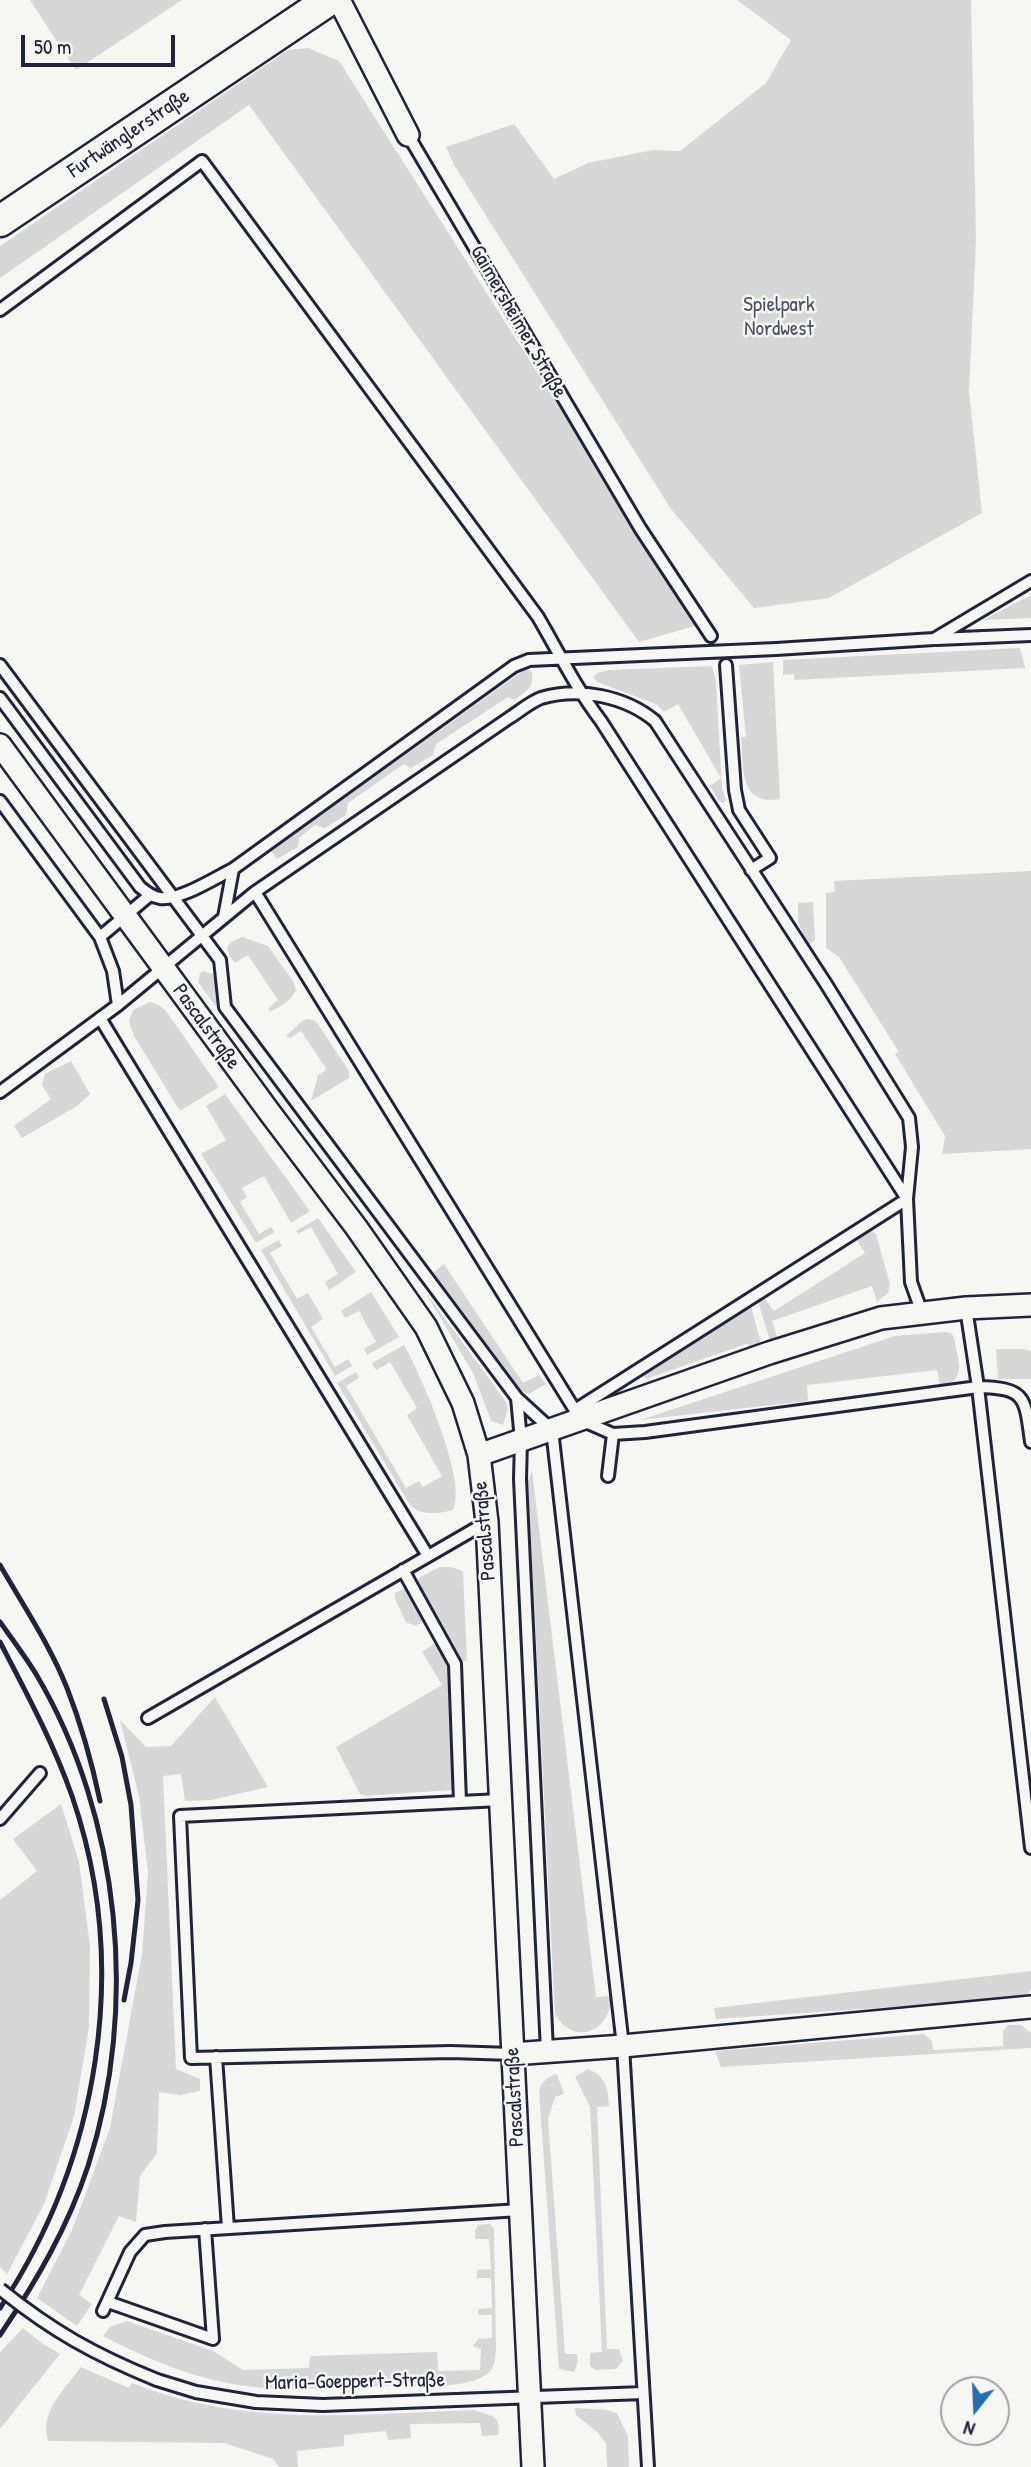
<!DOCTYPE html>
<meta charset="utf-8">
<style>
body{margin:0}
#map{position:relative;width:1031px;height:2467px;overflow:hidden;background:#f6f6f2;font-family:"Patrick Hand",sans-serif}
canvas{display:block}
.north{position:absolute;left:940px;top:2376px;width:70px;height:70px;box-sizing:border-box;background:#f6f6f2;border:2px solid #a1a1a9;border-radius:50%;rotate:198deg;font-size:19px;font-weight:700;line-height:28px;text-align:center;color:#22223b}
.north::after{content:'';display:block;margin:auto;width:24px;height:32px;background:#1f6fb2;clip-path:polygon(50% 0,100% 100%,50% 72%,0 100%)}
.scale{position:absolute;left:21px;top:35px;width:154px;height:32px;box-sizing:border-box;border:4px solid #22223b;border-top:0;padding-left:9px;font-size:21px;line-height:24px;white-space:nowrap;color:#22223b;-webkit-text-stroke:5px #f6f6f2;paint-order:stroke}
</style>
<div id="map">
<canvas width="1031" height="2467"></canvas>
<div class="north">N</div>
<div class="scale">50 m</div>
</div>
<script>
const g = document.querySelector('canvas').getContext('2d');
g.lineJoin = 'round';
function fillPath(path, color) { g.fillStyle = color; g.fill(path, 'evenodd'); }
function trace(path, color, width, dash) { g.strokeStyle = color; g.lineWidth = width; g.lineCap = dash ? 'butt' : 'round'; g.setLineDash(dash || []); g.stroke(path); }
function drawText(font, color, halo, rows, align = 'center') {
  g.font = font + ' "Patrick Hand",sans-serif'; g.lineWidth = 5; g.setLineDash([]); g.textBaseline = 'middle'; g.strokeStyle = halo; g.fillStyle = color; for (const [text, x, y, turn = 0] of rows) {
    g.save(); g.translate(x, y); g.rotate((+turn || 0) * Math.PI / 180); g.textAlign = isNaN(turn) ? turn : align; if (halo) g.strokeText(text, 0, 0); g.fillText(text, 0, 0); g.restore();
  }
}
const green = new Path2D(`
 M30,0H182L76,70Z
 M737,0H971L976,239L969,391L982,513L829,598L754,608L671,509L454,165L446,147L514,124L554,179L588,163L653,150L680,151L766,83L791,40Z
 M308,48L339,61L698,625L639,642L249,105L0,278V246L288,50Z
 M1031,595V618L983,620Z
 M1020,648L1025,668L794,680V674L783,675V660Z
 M773,662L780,799C738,806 744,767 741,737H746L739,665Z
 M712,666L716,681L722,788L726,801L723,803L719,801L710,786L721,778L678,704L664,712L656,704L597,682L593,677L597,673L609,670Z
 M527,668L532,672C534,688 527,691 514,700L508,697L436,744L433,755L411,768L404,764L348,803L346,815L325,828L315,825L299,838L298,847L277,859L271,851Z
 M1031,871V1149L942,1154L945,1136L895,1054L899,1052L839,957L826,948V893L835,892L834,881Z
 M813,902L815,940L808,946L798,922V903Z
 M242,937L268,946L293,981L296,990C290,1002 281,1006 270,1012L268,1009L278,1000L248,955L235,963C224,949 224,944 242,937Z
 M203,971L213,974C217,985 213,995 219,1006L217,1008L198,982L200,973Z
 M150,1002L159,1005L166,1011L219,1087L180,1111L134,1036L129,1021L133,1010Z
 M307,1019L314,1020L318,1024L349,1071V1078L311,1101L318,1075L325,1071L326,1068L301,1031L290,1038L286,1036L302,1021Z
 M71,1061L90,1094L77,1106L22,1138L14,1126L51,1099L42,1085L45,1074Z
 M225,1094L310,1211L291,1223L264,1176L242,1188L247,1197L240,1202L259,1234L271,1227L275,1232L256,1243L201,1154L226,1140L206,1106Z
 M318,1218L356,1272L329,1290L325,1282L338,1274L311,1227L298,1234L296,1231Z
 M871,1231L876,1234L890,1284L888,1293L877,1302L872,1286L772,1321L777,1337L770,1341L757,1298L762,1295L774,1311L865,1253L856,1239Z
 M279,1240L282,1246L270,1253L297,1299L308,1293L323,1319L311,1327L335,1367L348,1359L352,1366L335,1376L261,1250Z
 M444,1264L523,1383L539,1375L546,1384L529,1394L519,1390L433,1273Z
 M424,1290L506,1402L508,1409L503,1425L491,1421L473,1373Z
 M371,1292L399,1337L367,1355L364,1349L376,1342L359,1311L345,1318L341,1311Z
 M750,1302L761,1344L753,1347L746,1344L646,1379L644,1375L736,1316L738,1310Z
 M945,1332L951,1333L954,1337C957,1359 969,1381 940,1386L937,1370L807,1385L808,1401L640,1420L895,1336Z
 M404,1345C420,1373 468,1481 453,1510C440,1514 420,1516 410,1505L337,1383L356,1372L359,1378L346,1386L406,1488L419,1481L423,1487L442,1476L407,1415L417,1408L390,1362L376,1370L372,1363Z
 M996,1349H1023L1031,1351V1379H998Z
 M532,1471L596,1997L611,1996C612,2032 573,2047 555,2014L528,1481Z
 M440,1567H451L463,1571L467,1661H459L416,1586L420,1577Z
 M408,1587L426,1619L416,1626L406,1622L395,1599V1593Z
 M438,1641L449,1661L455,1784L451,1790L366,1796L360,1794L336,1747L442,1685L422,1652Z
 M215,1697L268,1787L211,1800L185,1801L181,1774L163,1776L176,2069L200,2079V2091L180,2095L159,2092L157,2153L140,2176L136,2222L119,2216L79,2295L92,2304L77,2326L37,2298L72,2230L110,2128L142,1954L148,1873L139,1796L120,1720L146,1747L171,1746Z
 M61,1804L79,1862L90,1946L89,2027L74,2116L44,2204L7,2274L0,2267V1900L37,1871L13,1839Z
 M1031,1971V1989L1024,1998L716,2019L714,2008Z
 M1008,2025H1021L1031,2033V2048L721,2067L715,2051L924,2034L932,2041L933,2050L1003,2046V2031Z
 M588,2069C606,2077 608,2087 609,2106L597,2107L607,2349H619L623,2361L616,2369L595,2370L590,2366V2353L602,2352L590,2107L575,2077Z
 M557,2074L564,2094L555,2097L548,2119L565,2354H577L578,2362L574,2372L559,2369L539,2091C543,2081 546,2077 557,2074Z
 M490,2224L494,2229L496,2349C495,2361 495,2370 484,2376C460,2390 416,2385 389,2386C333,2387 272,2394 218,2381C177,2372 140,2355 103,2336L110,2327L127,2321L213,2351L243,2370L309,2368L310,2356L437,2352L438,2371L480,2370L481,2349L473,2346L478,2339L492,2338V2315H478V2309L492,2308L491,2278H477V2270L491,2269L489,2239H475V2231L478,2225Z
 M23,2328L43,2344L60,2354L0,2429V2352Z
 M81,2367L129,2388L132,2383C246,2428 354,2414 474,2410L492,2416L498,2421L499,2435L482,2436L480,2423L410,2424L411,2438L388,2440L386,2431L344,2435V2446L297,2451L298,2467H279L273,2459L224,2443L48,2441C39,2412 65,2389 81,2367Z
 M575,2408L607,2410L617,2413L628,2436L629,2467H607L606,2443L597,2432L576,2415Z`);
const lane = new Path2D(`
 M408,135L640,528L711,636
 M0,310L202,161L538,617C559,653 576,688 601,721L907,1199
 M937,639L1031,635
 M0,665L220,960L225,1007L517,1398L552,1430L623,2046L648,2467
 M726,665L735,790L739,810L770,858L751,870
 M0,698L140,887C146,892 152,897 160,898C179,901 215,878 233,869
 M0,801L100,937L113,971L118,1005
 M255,892L581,1420L613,1434L645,1432L978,1387L1031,1848
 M224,917L233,869L514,666L529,660L776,649L934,639L1031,581
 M100,937L150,895
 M100,1018L428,1556
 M0,1092L118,1005L255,892L509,718C519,712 530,702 541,698C579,687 625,696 655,721L826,984L909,1118L912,1147L907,1199L911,1282L922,1313
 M966,1308L978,1387C1026,1388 1025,1397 1031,1442
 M517,1398L521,1440L520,1479L547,2051
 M575,1410L907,1199
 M608,1476L613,1434
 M403,1570L455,1664L460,1802
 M148,1718L487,1522
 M500,1800L180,1816L191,2058L451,2052L512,2054
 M0,1819L40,1773
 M216,2057L228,2228
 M108,2302L213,2339L205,2229
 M103,2311L130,2252L145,2235L165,2232L520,2210
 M157,2380L196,2392L256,2402L323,2405L643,2393`);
const street = new Path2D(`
 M339,0L408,135
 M0,745L270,1113L356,1227L426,1327L463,1403L479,1455L487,1522L533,2467
 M479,1455L769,1353L881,1318L966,1308L1031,1305
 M512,2054L623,2046L1031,2007`);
const secondary = new Path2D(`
 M0,221L329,0`);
const rail = new Path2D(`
 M0,1565C23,1605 50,1645 67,1688C81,1724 92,1763 100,1801
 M0,1622C12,1639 25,1656 36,1674C121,1817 139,2008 88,2166C68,2227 36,2282 0,2335
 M0,1642C26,1692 53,1742 72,1796C131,1967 99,2159 0,2308
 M104,1699L122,1757L131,1805L138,1900L131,1963L124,2000`);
const laneBridge = new Path2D(`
 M0,2289C52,2331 95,2355 157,2380`);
const streetNames = [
 ["Furtwänglerstraße",129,134,-34],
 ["Gaimersheimer Straße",518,322,60],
 ["Pascalstraße",206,1027,54],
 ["Pascalstraße",485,1531,-95],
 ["Pascalstraße",515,2097,-93],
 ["Maria-Goeppert-Straße",355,2382,-1]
];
const parkNames = [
 ["Spielpark",779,305],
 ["Nordwest",779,329]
];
fillPath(green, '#d7d7d7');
trace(lane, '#22223b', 16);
trace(street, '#22223b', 26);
trace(secondary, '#22223b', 35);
trace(lane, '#f6f6f2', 10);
trace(street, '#f6f6f2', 21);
trace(secondary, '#f6f6f2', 30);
trace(rail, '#22223b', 5);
trace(laneBridge, '#22223b', 16, []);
trace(laneBridge, '#f6f6f2', 10);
drawText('21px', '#22223b', '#f6f6f2', streetNames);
drawText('21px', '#4f4f62', '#f6f6f2', parkNames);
</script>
